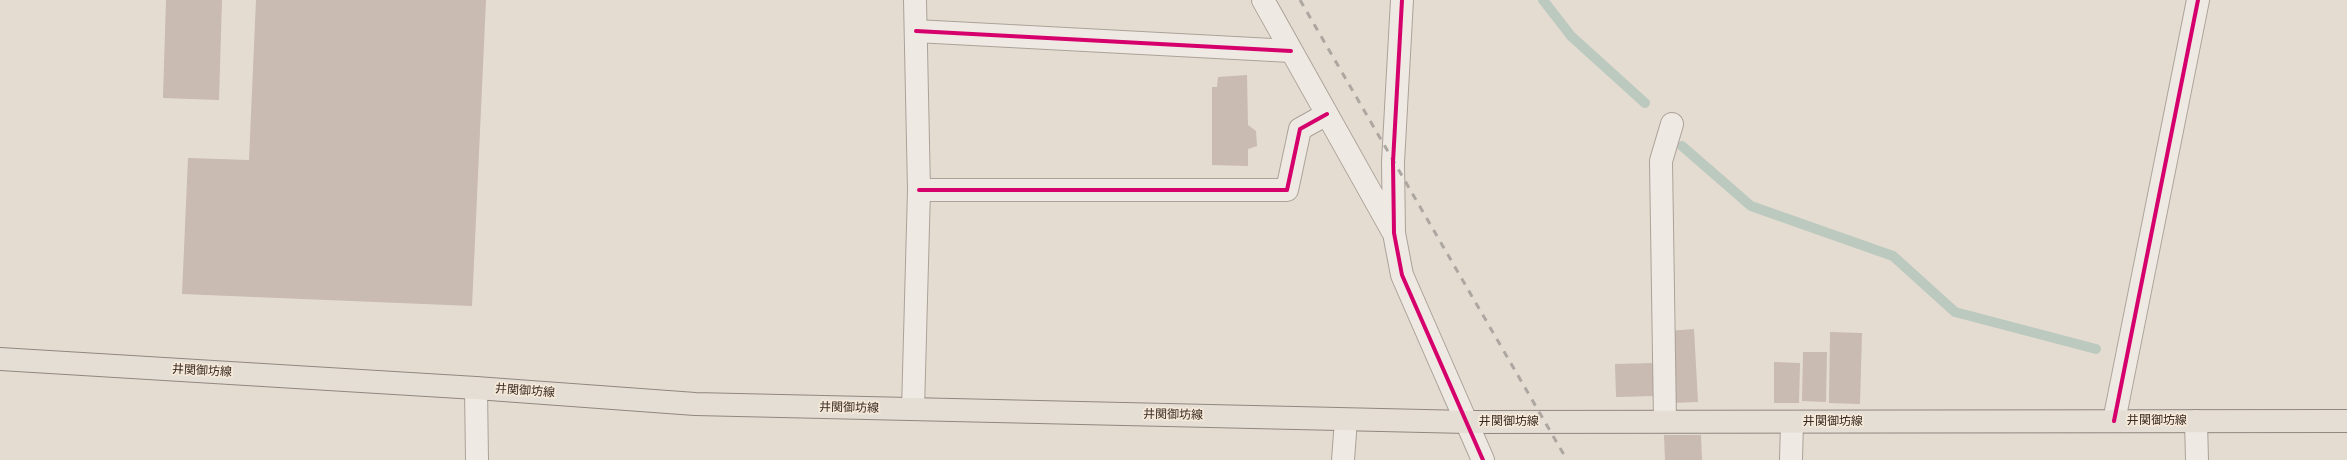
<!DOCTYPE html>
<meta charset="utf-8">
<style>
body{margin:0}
canvas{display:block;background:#e5dcd1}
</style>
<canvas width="2347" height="460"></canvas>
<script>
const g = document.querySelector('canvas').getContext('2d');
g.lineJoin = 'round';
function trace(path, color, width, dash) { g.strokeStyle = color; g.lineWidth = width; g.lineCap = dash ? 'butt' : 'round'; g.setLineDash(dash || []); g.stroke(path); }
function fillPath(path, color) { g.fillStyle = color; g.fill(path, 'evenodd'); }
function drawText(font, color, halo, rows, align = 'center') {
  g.font = font + ' "Noto Serif","Noto Sans JP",serif'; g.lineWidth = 3.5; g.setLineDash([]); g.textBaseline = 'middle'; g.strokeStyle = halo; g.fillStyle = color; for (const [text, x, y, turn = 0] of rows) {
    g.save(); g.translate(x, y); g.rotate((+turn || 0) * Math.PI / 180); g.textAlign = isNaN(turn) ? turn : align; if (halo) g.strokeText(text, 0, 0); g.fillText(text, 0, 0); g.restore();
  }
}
const stream = new Path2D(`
 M1543,0L1571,36L1645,103
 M1682,146L1751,206L1893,256L1955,312L2096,349`);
const building = new Path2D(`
 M166,0H222L219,100L163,98Z
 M256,0H486L472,306L182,294L188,158L249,160Z
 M1247,75L1248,125L1256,131L1257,146L1248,149V166L1212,165V87H1217L1218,77Z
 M1694,329L1698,402L1671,403L1668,331Z
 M1830,332L1862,333L1860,404L1829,403Z
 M1803,352H1827L1826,402L1802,401Z
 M1774,362L1800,363L1799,403H1774Z
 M1654,363L1655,396L1616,397L1615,364Z
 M1664,435H1701L1702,460H1665Z`);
const minor = new Path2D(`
 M1263,0L1393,232
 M1402,0L1393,162L1394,233L1402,275L1483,460
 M916,31L1291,51
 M919,190H1287L1300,129L1327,114
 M476,388L477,460
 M913,409L919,190L915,0
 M1665,421L1661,161L1672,124
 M2114,421L2198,0
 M2196,421L2197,460
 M1343,460L1346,420
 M1791,460L1792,422`);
const major = new Path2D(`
 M0,359L476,388L695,404L1467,422L2347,421`);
const rail = new Path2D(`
 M1300,0L1567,460`);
const cycleway = new Path2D(`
 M1402,0L1393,162L1394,233L1402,275L1483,460
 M916,31L1291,51
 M919,190H1287L1300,129L1327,114
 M2114,421L2198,0`);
const streetNames = [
 ["井関御坊線",202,371,3],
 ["井関御坊線",525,391,4],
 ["井関御坊線",849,408,1],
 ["井関御坊線",1173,415,1],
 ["井関御坊線",2157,421],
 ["井関御坊線",1509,422],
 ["井関御坊線",1833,422]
];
trace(stream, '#bcc9bf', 10);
fillPath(building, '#c9bab2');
trace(minor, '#aba299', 24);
trace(major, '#908780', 24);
trace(minor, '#eee9e2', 22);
trace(major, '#e5ded4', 22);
trace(rail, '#ada7a2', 3, [7, 7]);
trace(cycleway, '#d6006c', 4);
drawText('12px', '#3a2a21', '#f5e9d9', streetNames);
</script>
